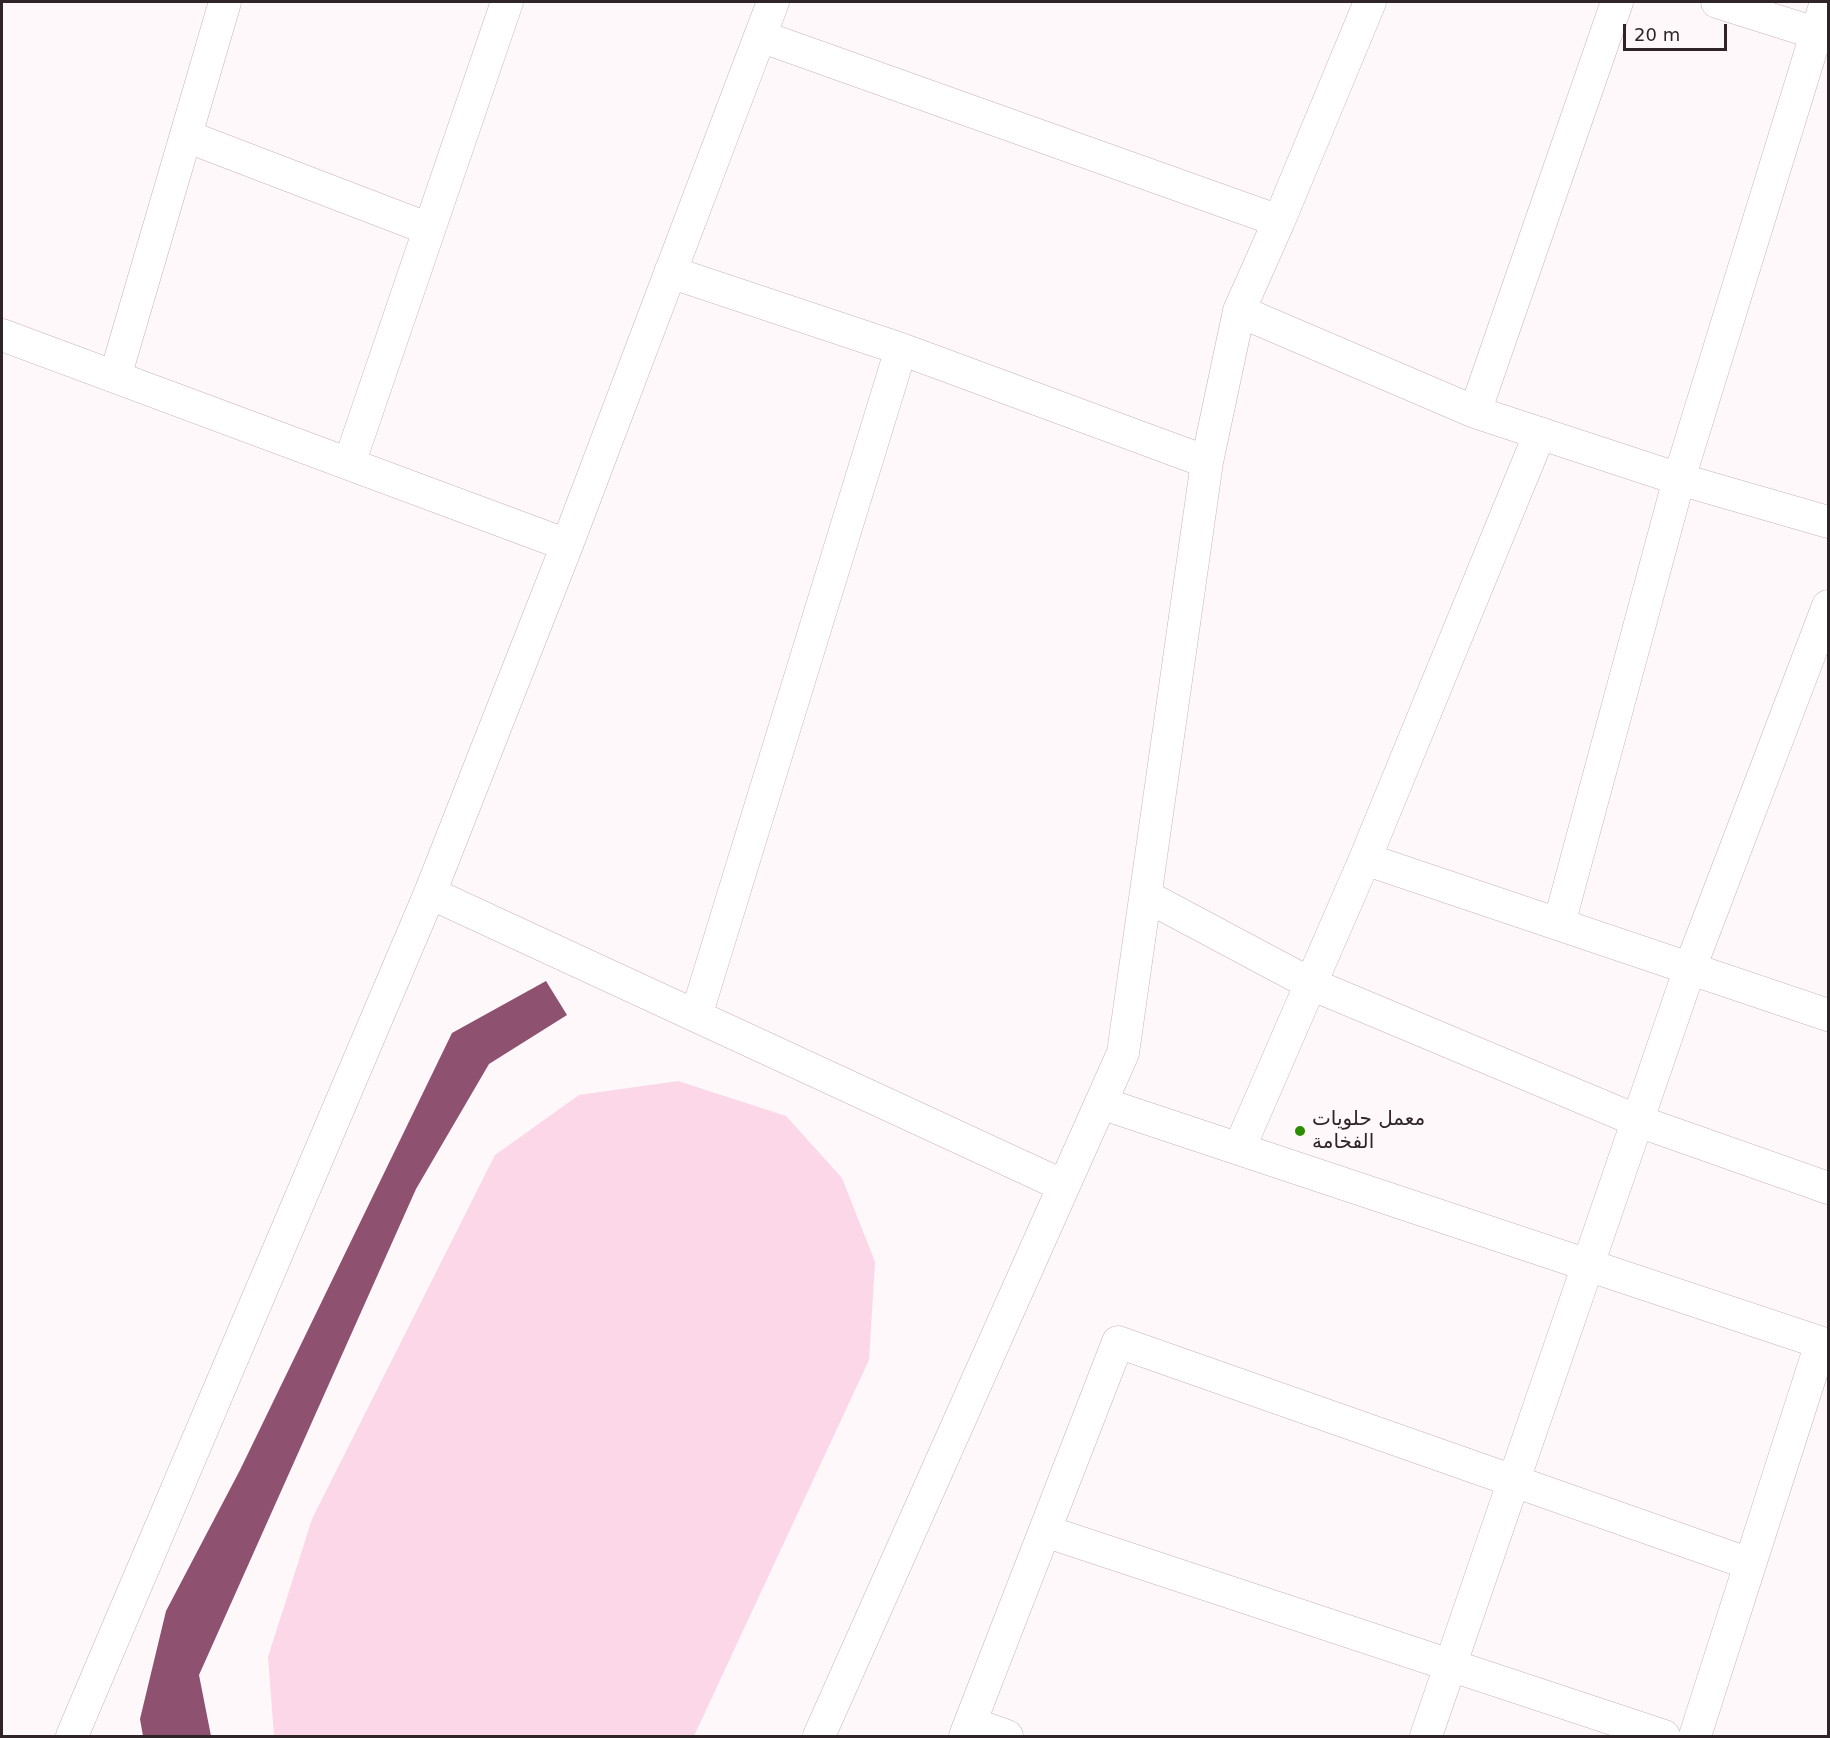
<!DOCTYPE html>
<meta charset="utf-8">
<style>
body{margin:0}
#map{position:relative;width:1830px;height:1738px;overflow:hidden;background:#fef8fb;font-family:"DejaVu Sans",sans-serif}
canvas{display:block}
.frame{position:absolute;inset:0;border:3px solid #2f2529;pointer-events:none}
.scale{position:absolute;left:1623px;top:24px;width:104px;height:27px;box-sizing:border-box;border:3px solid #2f2529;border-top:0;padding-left:8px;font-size:18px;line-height:21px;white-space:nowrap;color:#2f2529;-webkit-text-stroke:4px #fef8fb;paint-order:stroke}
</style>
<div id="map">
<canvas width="1830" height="1738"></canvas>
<div class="frame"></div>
<div class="scale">20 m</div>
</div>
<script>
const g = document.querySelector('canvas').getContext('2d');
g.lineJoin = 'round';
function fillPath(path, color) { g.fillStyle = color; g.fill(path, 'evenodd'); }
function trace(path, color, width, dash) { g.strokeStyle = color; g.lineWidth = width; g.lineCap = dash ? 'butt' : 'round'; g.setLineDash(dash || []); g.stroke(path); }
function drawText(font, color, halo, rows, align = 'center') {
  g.font = font + ' "DejaVu Sans",Vazirmatn,sans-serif'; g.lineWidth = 6; g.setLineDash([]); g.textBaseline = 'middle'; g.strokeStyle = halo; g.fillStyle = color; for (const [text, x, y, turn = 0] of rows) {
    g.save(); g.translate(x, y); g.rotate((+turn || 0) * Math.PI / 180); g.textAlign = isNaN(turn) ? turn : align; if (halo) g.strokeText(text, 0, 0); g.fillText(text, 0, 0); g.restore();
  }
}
const green = new Path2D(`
 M678,1081L786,1116L842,1178L875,1262L869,1360L694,1736H274L268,1657L312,1519L495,1155L579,1095Z`);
const building = new Path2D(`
 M546,981L567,1015L489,1064L416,1189L199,1675L211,1736H143L140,1719L166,1611L240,1470L452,1033Z`);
const minor = new Path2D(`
 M1717,2L1828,37
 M760,36L1279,221
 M186,136L429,229
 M670,272L901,349L1207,462
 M1239,311L1475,412L1679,479L1828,522
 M2,335L567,545
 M115,377L225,2
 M1475,412L1617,2
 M349,464L507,2
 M1365,859L1828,1015
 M430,893L1064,1186
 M1146,896L1311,984L1638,1121L1828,1188
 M1559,924L1679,479L1826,2
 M696,1016L901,349
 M1101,1103L1828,1345
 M1239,1149L1365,859L1540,433
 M1045,1531L1664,1736
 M971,1723L1007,1736
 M72,1736L430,893L567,545L773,2
 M819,1736L1123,1053L1207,462L1239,311L1279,221L1370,2
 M965,1736L1118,1342L1750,1564
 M1426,1736L1690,968L1828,606
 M1695,1736L1821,1343`);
const markers = [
 [1300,1131,6,"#2d8d00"]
];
const poiNames = [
 ["معمل حلويات",1312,1120],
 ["الفخامة",1312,1143]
];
fillPath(green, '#fbd7e7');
fillPath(building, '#8e516f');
trace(minor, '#cbb0bc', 33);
trace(minor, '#fff', 32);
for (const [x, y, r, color] of markers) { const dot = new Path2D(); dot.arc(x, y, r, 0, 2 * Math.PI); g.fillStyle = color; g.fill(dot); trace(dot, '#fef8fb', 2); }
drawText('20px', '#2f2529', '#fef8fb', poiNames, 'left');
</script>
